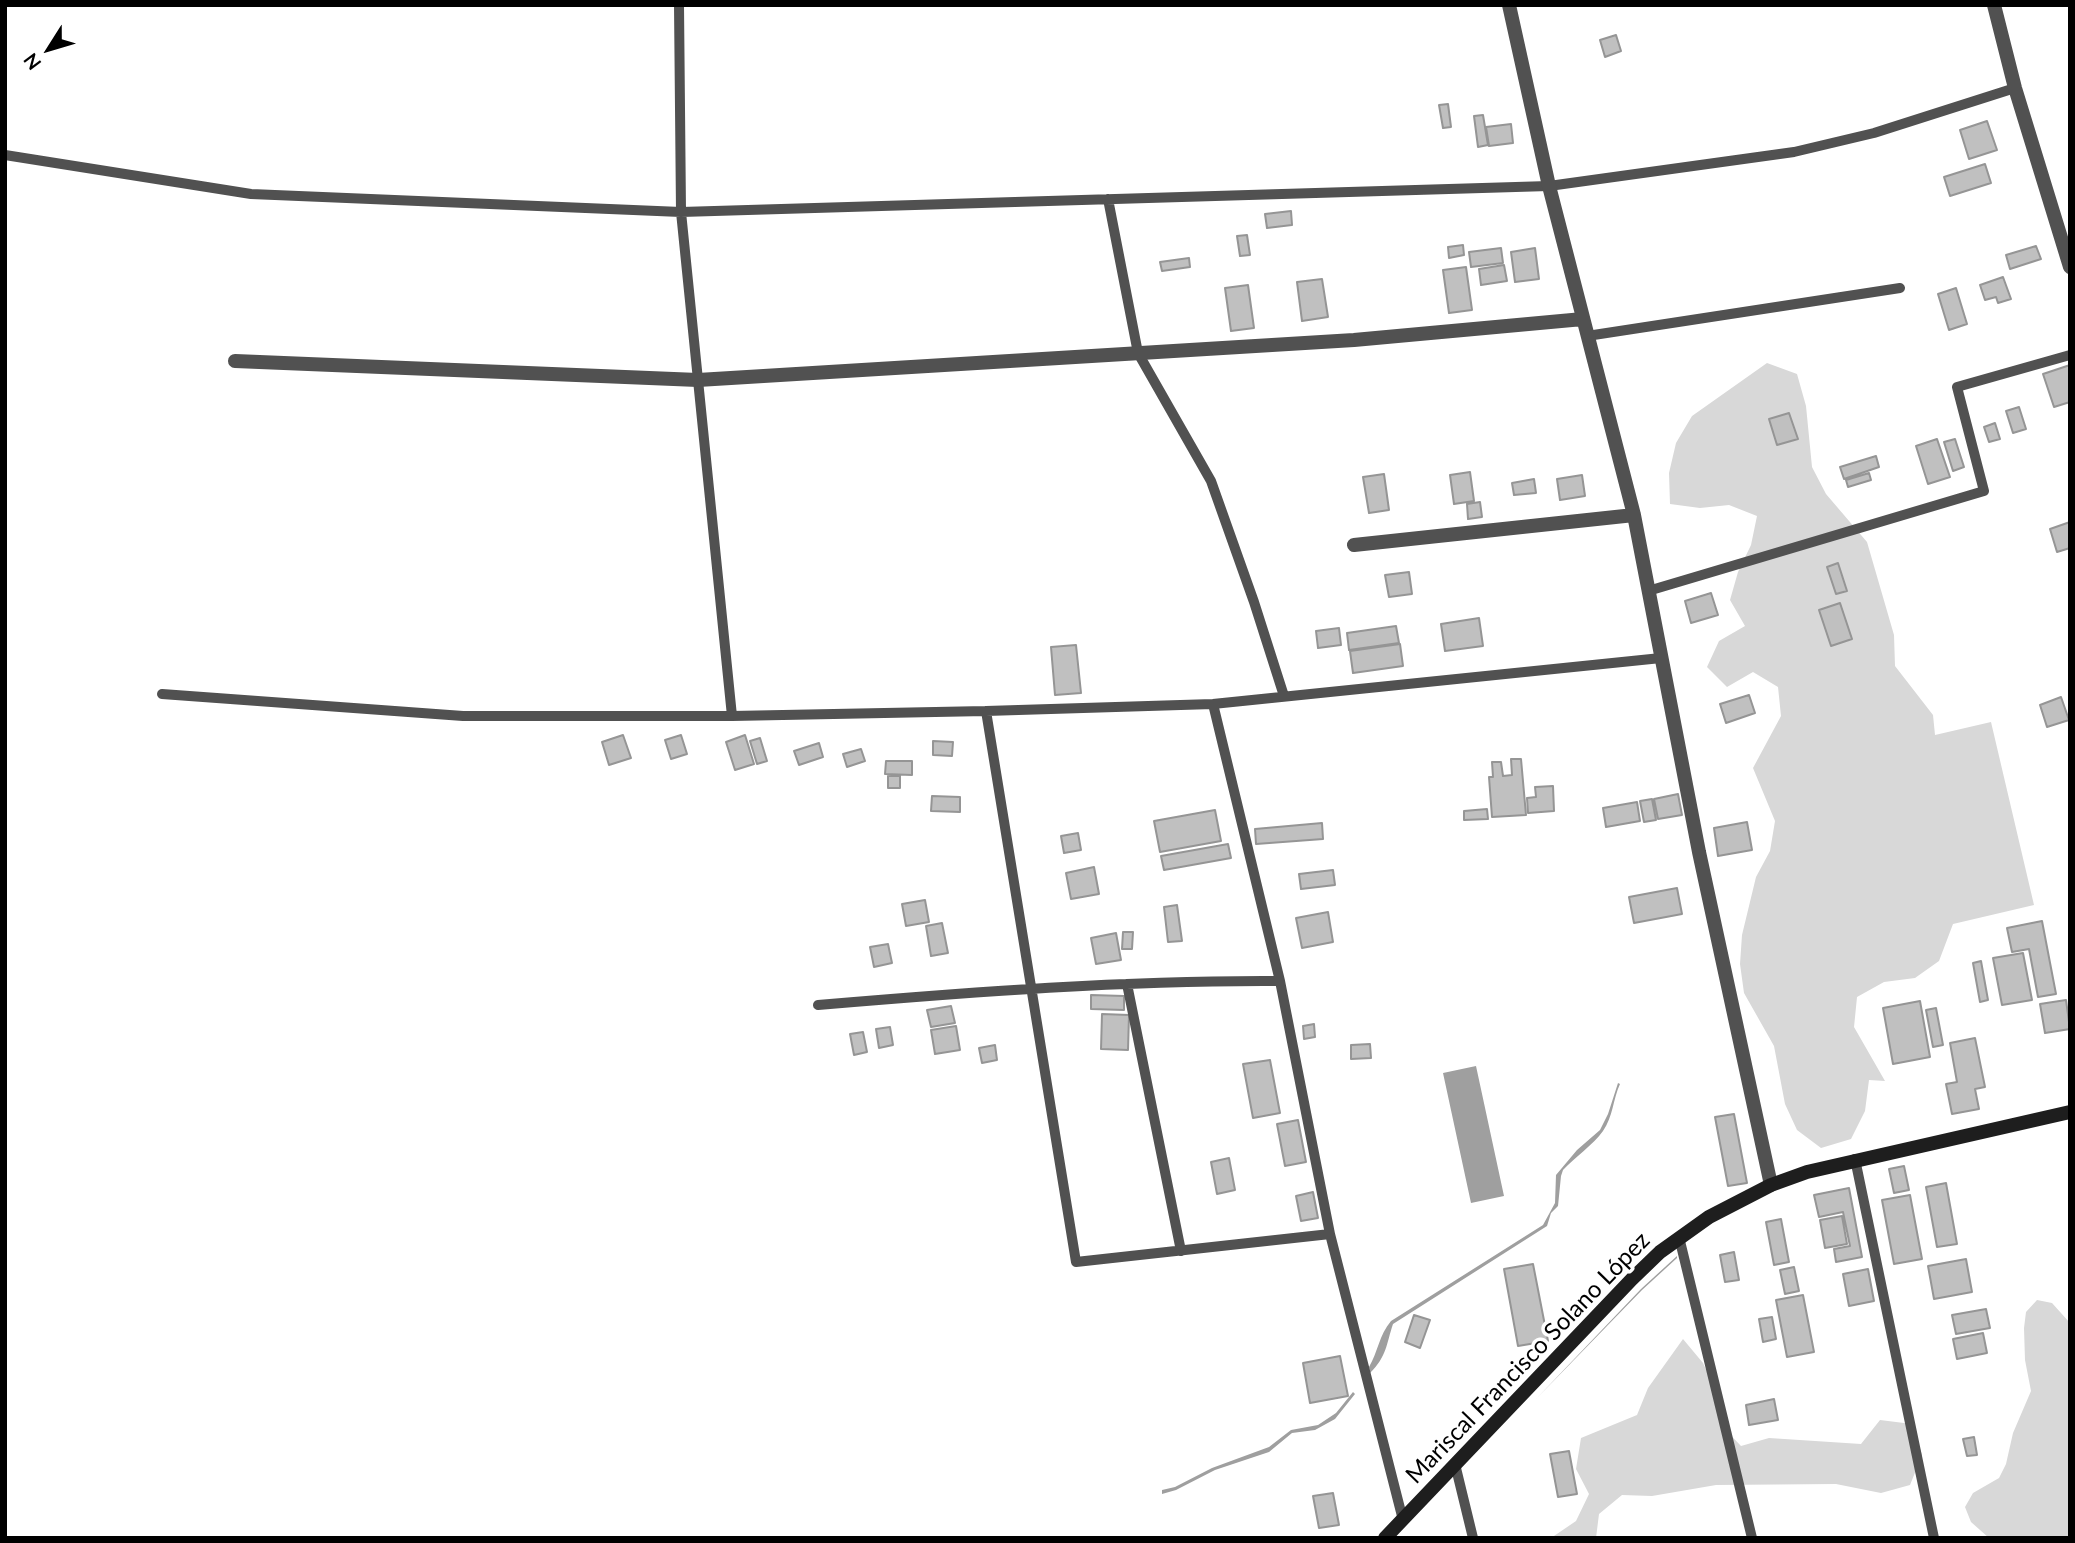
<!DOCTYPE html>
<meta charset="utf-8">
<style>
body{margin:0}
#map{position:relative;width:2075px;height:1543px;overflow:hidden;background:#fff;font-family:Lato,sans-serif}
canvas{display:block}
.frame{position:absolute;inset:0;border:7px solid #000;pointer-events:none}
.north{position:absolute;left:14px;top:14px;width:70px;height:70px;-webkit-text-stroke:5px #fff;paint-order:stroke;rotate:233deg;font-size:19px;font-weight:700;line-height:28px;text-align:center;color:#000}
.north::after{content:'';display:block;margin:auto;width:24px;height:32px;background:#000;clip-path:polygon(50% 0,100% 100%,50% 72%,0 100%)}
</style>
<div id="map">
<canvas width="2075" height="1543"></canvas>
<div class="frame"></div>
<div class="north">N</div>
</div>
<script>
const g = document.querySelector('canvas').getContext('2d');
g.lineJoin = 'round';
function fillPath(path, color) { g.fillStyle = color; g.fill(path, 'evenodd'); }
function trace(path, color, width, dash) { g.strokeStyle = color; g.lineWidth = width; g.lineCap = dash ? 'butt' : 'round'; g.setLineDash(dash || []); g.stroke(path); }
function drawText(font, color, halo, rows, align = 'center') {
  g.font = font + ' Lato,sans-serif'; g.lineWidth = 7; g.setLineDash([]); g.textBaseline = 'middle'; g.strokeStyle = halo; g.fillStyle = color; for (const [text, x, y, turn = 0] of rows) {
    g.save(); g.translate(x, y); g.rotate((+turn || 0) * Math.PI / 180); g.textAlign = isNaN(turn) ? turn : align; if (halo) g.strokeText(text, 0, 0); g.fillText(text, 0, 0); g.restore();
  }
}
const green = new Path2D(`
 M1767,363L1797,374L1806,406L1812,467L1826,494L1867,542L1894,635L1895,666L1933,715L1935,735L1991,722L2034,905L1953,924L1939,961L1915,978L1884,982L1857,997L1854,1027L1885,1081L1869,1080L1865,1111L1851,1139L1821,1148L1797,1130L1785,1104L1774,1046L1744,993L1740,964L1742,935L1756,877L1770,851L1775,821L1753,768L1781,716L1778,687L1753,672L1727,687L1707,667L1719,641L1745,626L1730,600L1738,572L1751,545L1757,516L1729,505L1700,508L1670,504L1669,473L1676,443L1692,416Z
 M2037,1300L2052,1303L2070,1323V1538H1989L1971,1522L1965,1507L1973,1493L1999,1478L2006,1464L2013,1433L2031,1391L2025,1360L2024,1328L2026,1312Z
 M1683,1339L1703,1363L1716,1391L1719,1423L1741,1446L1769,1438L1861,1444L1880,1420L1912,1424L1922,1455L1910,1485L1881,1493L1836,1484L1716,1485L1652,1496L1622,1495L1599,1514L1596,1538H1551L1576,1521L1589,1494L1576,1469L1581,1438L1637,1415L1648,1388Z`);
const water = new Path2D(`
 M1476,1066L1504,1196L1471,1203L1443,1073Z
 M1618,1083L1620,1084C1613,1099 1613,1117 1603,1131C1593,1145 1575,1157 1563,1170L1561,1176L1558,1206L1551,1213L1547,1226L1393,1324C1386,1345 1387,1356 1370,1373L1369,1367C1378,1352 1379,1335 1391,1321L1543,1225L1555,1203L1556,1175L1577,1150L1600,1130L1608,1114Z
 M1677,1256V1258L1642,1290L1536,1399L1641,1289Z
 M1353,1392L1355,1394L1335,1419L1315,1430L1292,1433L1269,1452L1215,1470L1176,1490L1162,1494V1490L1175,1487L1212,1468L1269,1447L1291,1430L1318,1425L1336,1413Z`);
const building = new Path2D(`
 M1616,35L1621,51L1605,57L1600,40Z
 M1448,104L1451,127L1443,128L1439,105Z
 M1483,115L1488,145L1478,147L1474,116Z
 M1987,121L1997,150L1969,159L1960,130Z
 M1511,124L1513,143L1489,146L1486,127Z
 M1985,164L1991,183L1950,196L1944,177Z
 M1291,211L1292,225L1267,228L1265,214Z
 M1247,235L1250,255L1240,256L1237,236Z
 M1463,245L1464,255L1449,258L1448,247Z
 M2036,246L2041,259L2010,269L2006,255Z
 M1501,248L1503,263L1471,267L1469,252Z
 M1535,248L1539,279L1515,282L1511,252Z
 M1189,258L1190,267L1162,271L1160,262Z
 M1504,265L1507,281L1481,285L1479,269Z
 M1466,267L1472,310L1449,313L1443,270Z
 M2003,277L2011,299L1998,303L1996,297L1985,300L1980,285Z
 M1322,279L1328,317L1302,321L1297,282Z
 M1248,285L1254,328L1231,331L1225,288Z
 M1956,288L1967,324L1949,330L1938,294Z
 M2070,365V402L2054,407L2043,374Z
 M2019,407L2026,429L2013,433L2006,411Z
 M1789,413L1798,439L1777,445L1769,419Z
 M1995,423L2000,439L1989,442L1984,427Z
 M1937,439L1950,477L1928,484L1916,446Z
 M1955,439L1964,467L1953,471L1944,442Z
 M1876,456L1879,467L1844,479L1840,467Z
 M1470,472L1474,501L1454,504L1450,475Z
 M1869,473L1871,480L1848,487L1846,480Z
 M1384,474L1389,510L1369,513L1363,477Z
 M1582,475L1585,496L1560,500L1557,479Z
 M1534,479L1536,493L1514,495L1512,483Z
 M1480,502L1482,517L1468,519L1467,504Z
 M2070,522V548L2057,552L2050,529Z
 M1838,563L1847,591L1836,594L1827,567Z
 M1409,572L1412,594L1389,597L1385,575Z
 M1711,593L1718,615L1691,623L1685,601Z
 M1840,603L1852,639L1831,646L1819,610Z
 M1479,618L1483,646L1445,651L1441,624Z
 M1396,626L1399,643L1349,650L1347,633Z
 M1339,628L1341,645L1318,648L1316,631Z
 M1400,644L1403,666L1353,673L1350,651Z
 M1076,645L1081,693L1055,695L1051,647Z
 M1749,695L1755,713L1726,723L1720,704Z
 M2061,697L2069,720L2047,727L2040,705Z
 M623,735L631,758L609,765L602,742Z
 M681,735L687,754L671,759L665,740Z
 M745,735L754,764L735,770L726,742Z
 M760,738L767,761L757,764L750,741Z
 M933,741L953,742L952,756L933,755Z
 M819,743L823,757L799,765L794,751Z
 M861,749L865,761L847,767L843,754Z
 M1511,759H1521L1526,815L1492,817L1489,777H1493L1492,762H1501L1503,776L1512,775Z
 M886,761H912V775L885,774Z
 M888,776H900V788H888Z
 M1553,786L1554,811L1528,813L1527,798L1536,797L1535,787Z
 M1678,794L1682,815L1658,819L1654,799Z
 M932,796L960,797V812L931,811Z
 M1652,799L1656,820L1644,822L1640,801Z
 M1637,802L1640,821L1606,827L1603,808Z
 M1487,809L1488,819L1464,820V811Z
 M1215,810L1221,841L1160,852L1154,821Z
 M1747,822L1752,850L1718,856L1714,828Z
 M1322,823L1323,839L1256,844L1255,829Z
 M1078,833L1081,850L1064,853L1061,836Z
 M1228,844L1231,858L1164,870L1161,856Z
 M1094,867L1099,894L1071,899L1066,873Z
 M1333,870L1335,885L1301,889L1299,874Z
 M1677,888L1682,914L1634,923L1629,897Z
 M925,900L929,922L906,926L902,904Z
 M1177,905L1182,941L1168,942L1164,907Z
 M1328,912L1333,942L1302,948L1296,918Z
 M2042,921L2056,994L2038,997L2029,949L2012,952L2007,928Z
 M942,923L948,953L931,956L926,926Z
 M1123,932H1133L1132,949H1122Z
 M1116,933L1121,960L1096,964L1091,938Z
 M888,944L892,963L874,967L870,947Z
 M2023,953L2032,1000L2002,1005L1993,958Z
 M1981,961L1988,1000L1980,1002L1973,963Z
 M1091,995L1124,996V1010L1091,1009Z
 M2066,1000L2070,1029L2045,1033L2040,1004Z
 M1920,1001L1930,1057L1893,1064L1883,1008Z
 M951,1006L955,1023L931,1027L927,1010Z
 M1936,1008L1943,1045L1933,1047L1926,1010Z
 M1102,1014L1129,1015L1128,1050L1101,1049Z
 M1314,1024L1315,1037L1304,1039L1303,1026Z
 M956,1026L960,1050L935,1054L931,1030Z
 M890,1027L893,1045L879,1048L876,1029Z
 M863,1032L867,1052L854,1055L850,1034Z
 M1975,1038L1985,1087L1975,1089L1979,1109L1952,1114L1946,1084L1957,1082L1950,1043Z
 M1370,1044L1371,1058L1351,1059V1045Z
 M995,1045L997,1060L982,1063L979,1048Z
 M1270,1060L1280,1113L1253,1118L1243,1064Z
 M1734,1114L1747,1183L1728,1186L1715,1117Z
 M1298,1120L1306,1162L1285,1166L1277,1124Z
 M1229,1158L1235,1190L1217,1194L1211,1162Z
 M1904,1166L1909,1190L1894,1193L1889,1169Z
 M1946,1183L1957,1244L1937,1247L1926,1187Z
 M1849,1188L1862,1257L1836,1262L1834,1249L1850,1246L1843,1212L1819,1217L1814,1195Z
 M1313,1192L1318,1218L1301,1221L1296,1196Z
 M1910,1195L1922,1259L1894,1264L1882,1200Z
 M1842,1216L1847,1244L1825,1248L1820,1220Z
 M1781,1219L1789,1262L1774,1265L1766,1222Z
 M1734,1252L1739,1280L1725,1282L1720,1255Z
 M1966,1259L1972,1292L1934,1299L1928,1266Z
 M1533,1264L1548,1341L1518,1346L1504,1269Z
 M1794,1267L1799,1291L1785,1294L1780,1270Z
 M1868,1269L1874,1301L1849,1306L1843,1274Z
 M1803,1295L1814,1352L1787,1357L1776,1300Z
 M1986,1309L1990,1328L1956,1334L1952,1315Z
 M1414,1315L1430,1320L1420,1348L1405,1342Z
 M1772,1317L1776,1339L1763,1342L1759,1319Z
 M1983,1333L1987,1353L1957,1359L1953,1339Z
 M1340,1356L1348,1396L1310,1403L1303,1363Z
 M1774,1399L1778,1420L1749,1425L1746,1405Z
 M1974,1437L1977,1455L1967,1456L1963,1439Z
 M1569,1451L1577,1494L1558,1497L1550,1454Z
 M1333,1493L1339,1525L1319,1528L1313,1496Z`);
const lane = new Path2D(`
 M679,5L681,212L732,716
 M5,155L251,194L681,212L1549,186L1794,152L1874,133L2015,88
 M1108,199L1138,353L1211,481L1254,602L1284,696
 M1587,336L1900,288
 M1648,591L1984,491L1957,387L2070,355
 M162,694L463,716H732L986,711L1213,704L1661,658
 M1213,704L1280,981L1330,1234L1403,1520
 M986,711L1076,1262L1330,1234
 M1127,984L1181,1251
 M818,1005C972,992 1126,980 1280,981
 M1855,1159L1934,1538
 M1679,1237L1752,1538
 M1455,1464L1473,1538`);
const street = new Path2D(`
 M1509,5L1549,186L1634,515L1699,852L1771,1185
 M1994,5L2015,88L2070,267
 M235,361L698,380L1354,340L1583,319
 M1354,545L1634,515`);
const secondary = new Path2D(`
 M1385,1538L1632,1279L1660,1252L1709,1217L1771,1185L1807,1172L2070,1112`);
const streetNames = [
 ["Mariscal Francisco Solano López",1528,1358,-46]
];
fillPath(green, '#d8d8d8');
fillPath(water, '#9f9f9f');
fillPath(building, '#c0c0c0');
trace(building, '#959595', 2);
trace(lane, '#515151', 10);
trace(street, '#515151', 14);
trace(secondary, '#1e1e1e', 14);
drawText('24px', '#000', '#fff', streetNames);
</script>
